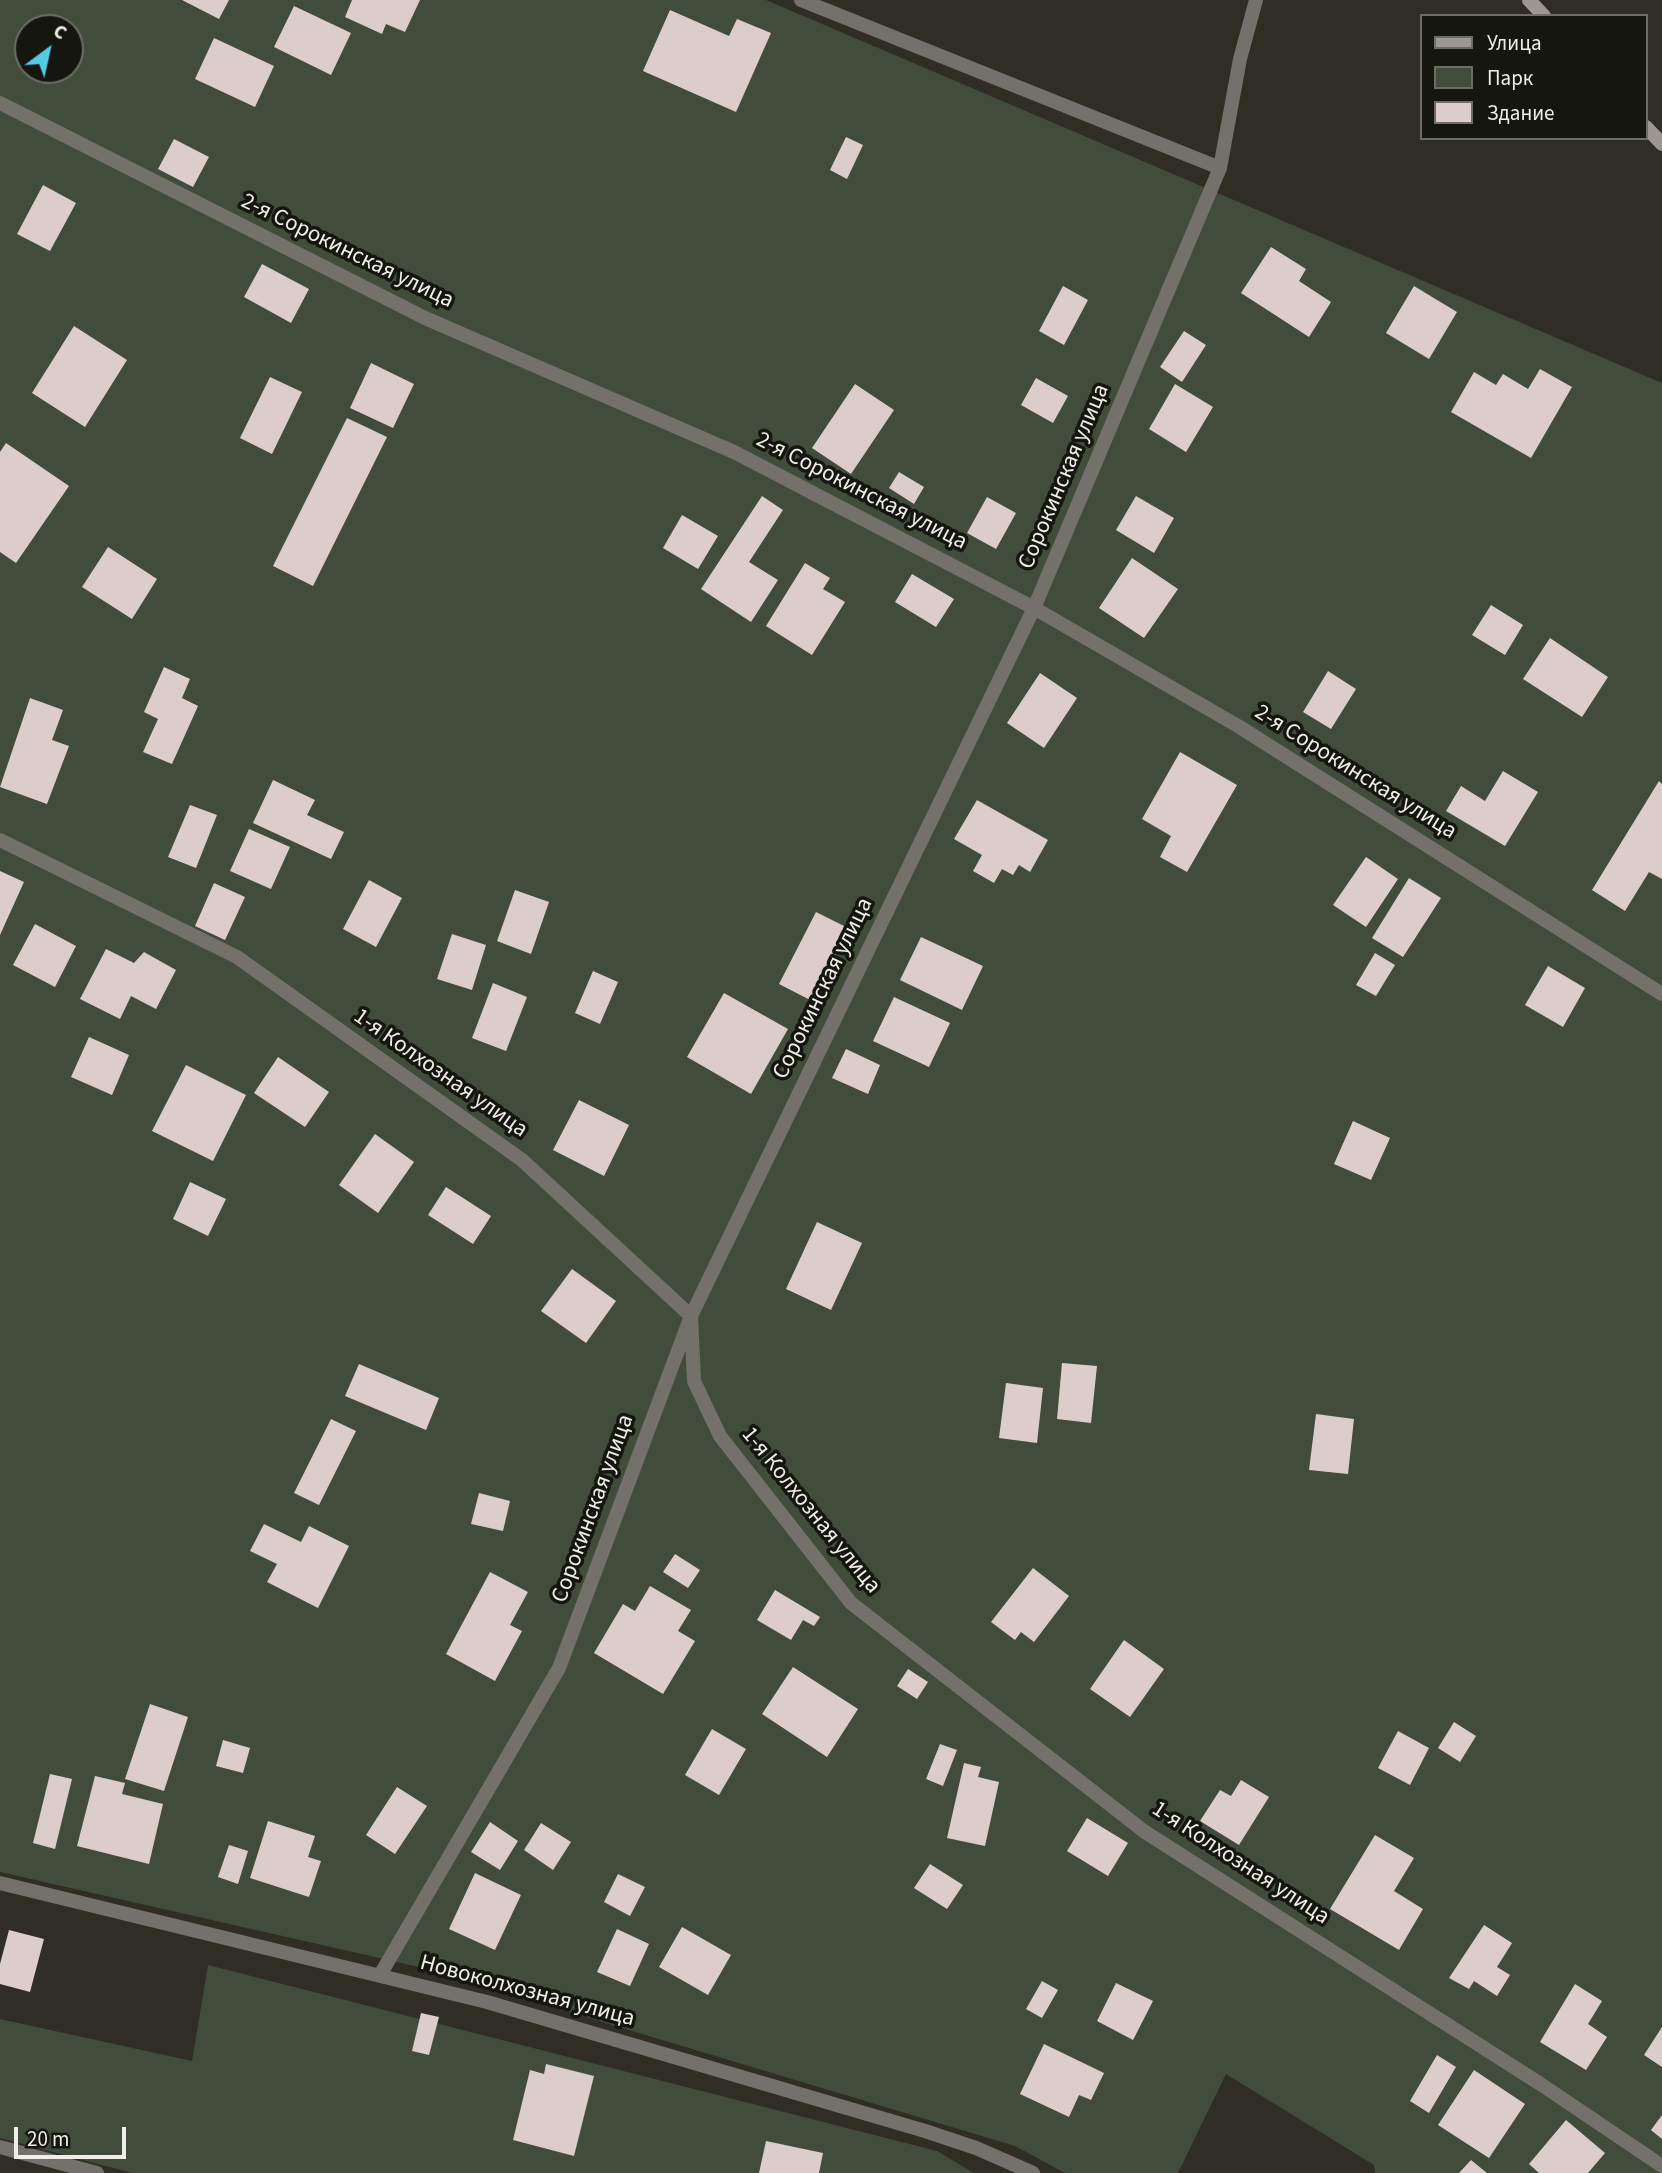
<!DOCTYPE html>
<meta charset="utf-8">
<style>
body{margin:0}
#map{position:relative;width:1662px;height:2173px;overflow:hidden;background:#2f2d24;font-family:"Source Sans 3",sans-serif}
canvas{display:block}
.legend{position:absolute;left:1420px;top:14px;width:228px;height:126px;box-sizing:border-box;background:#161611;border:2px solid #6d6c67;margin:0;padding:9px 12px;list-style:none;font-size:21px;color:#efeee7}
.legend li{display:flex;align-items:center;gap:14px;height:35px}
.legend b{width:35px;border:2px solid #6d6c67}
.north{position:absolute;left:14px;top:14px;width:70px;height:70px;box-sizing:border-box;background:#161611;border:2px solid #6d6c67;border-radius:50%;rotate:33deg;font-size:19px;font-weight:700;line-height:28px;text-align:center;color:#efeee7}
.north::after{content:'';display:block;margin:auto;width:24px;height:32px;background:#55cae0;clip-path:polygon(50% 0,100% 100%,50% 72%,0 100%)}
.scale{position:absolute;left:14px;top:2127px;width:112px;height:32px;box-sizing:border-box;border:4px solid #efeee7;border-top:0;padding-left:9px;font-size:21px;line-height:24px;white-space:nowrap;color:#efeee7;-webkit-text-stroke:5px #161611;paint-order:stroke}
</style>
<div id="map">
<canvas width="1662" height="2173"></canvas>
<ul class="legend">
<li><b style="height:9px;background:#9c9790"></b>Улица</li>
<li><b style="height:19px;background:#414d3a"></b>Парк</li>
<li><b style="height:19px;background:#dccdcb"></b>Здание</li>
</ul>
<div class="north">С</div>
<div class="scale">20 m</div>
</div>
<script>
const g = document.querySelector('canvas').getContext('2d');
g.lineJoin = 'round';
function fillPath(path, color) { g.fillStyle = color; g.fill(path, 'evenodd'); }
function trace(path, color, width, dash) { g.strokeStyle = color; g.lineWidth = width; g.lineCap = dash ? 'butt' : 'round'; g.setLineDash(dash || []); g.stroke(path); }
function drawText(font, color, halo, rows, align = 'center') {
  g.font = font + ' "Source Sans 3",sans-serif'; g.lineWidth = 7; g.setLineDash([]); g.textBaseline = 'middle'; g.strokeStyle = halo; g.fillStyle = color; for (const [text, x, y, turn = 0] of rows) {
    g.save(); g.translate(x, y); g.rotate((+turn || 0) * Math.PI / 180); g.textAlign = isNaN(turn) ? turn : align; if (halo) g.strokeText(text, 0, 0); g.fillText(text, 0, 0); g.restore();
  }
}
const green = new Path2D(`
 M0,0H766L1662,383V2173H1375L1374,2165L1226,2074L1178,2173H1065L1015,2146L419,1967L0,1872ZM28,28H70V70H28Z
 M208,1965L937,2151L974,2173H132L0,2138V2019L192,2061Z`);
const building = new Path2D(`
 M182,0H229L219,19Z
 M352,0H420L405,32L386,24L382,34L345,17Z
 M294,6L351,33L331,75L274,47Z
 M670,10L729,36L737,19L771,33L736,112L643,71Z
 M214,38L274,66L255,107L195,79Z
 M846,137L863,145L847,179L830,170Z
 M174,139L209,157L193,187L158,169Z
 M43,185L76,203L50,251L17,234Z
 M1271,247L1306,269L1299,281L1331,302L1309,337L1241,293Z
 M262,264L309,289L291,323L244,297Z
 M1063,286L1088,300L1064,345L1039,331Z
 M1414,286L1457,312L1429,359L1386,333Z
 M74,326L127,360L85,427L32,393Z
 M1184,331L1206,345L1182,382L1160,367Z
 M371,363L414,384L393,428L350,408Z
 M1540,369L1572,387L1531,458L1451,412L1474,372L1496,385L1503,374L1528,389Z
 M270,377L302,392L272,454L240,438Z
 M1036,378L1068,396L1053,423L1021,405Z
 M855,384L894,410L851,474L812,448Z
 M1175,384L1213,407L1186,452L1149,429Z
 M347,418L387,437L313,586L273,566Z
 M6,443L69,486L16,563L0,552V452Z
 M899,472L924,487L914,504L889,488Z
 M762,496L783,510L749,562L778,580L751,622L701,589Z
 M1136,496L1174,518L1154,553L1116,530Z
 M987,497L1016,513L996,549L967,533Z
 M682,515L718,536L698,569L663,548Z
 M108,547L157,579L132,619L82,587Z
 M1132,558L1178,589L1144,638L1099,608Z
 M805,563L830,578L823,589L845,602L812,655L766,626Z
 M912,574L954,599L936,627L895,602Z
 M1491,605L1523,625L1505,655L1472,635Z
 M1550,638L1608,677L1582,717L1523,679Z
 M164,667L190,679L182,698L198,706L172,764L143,752L158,719L144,712Z
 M1328,671L1356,689L1331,729L1303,712Z
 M1040,673L1077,698L1044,748L1007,723Z
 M30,698L63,710L52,740L69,746L47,804L0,787Z
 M1180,752L1237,785L1187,872L1160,857L1171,836L1142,819Z
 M1503,771L1538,792L1505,846L1446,811L1461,786L1485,801Z
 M273,780L315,800L307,815L344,832L331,859L253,823Z
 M1659,781L1662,784V879L1649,872L1625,911L1592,890Z
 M977,800L1048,840L1030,872L1019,865L1013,875L1002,869L994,883L973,871L982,855L954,839Z
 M190,805L217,815L196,868L168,857Z
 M249,829L290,847L271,889L230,871Z
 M1366,857L1398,879L1366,927L1333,905Z
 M0,871L24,882L0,935Z
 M1409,878L1441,898L1403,957L1372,938Z
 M369,880L402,898L376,947L343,929Z
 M214,883L245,897L225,940L195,926Z
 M515,890L549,902L531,954L497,941Z
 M816,912L850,929L812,1001L779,984Z
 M35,924L76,946L55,987L13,965Z
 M452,934L486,945L472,990L437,979Z
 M921,937L983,966L962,1010L900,980Z
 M106,949L134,963L144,952L176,970L156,1009L131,996L120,1019L80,999Z
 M1375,953L1395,965L1376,996L1356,985Z
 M1548,966L1585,988L1563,1027L1525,1005Z
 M593,971L618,982L600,1024L575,1013Z
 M493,983L527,997L506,1051L472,1038Z
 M724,993L788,1029L751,1094L687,1057Z
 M894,997L950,1023L929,1067L873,1041Z
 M89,1037L129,1055L112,1095L71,1077Z
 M846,1049L880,1065L868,1094L832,1078Z
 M278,1057L329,1092L305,1127L254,1093Z
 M186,1065L246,1095L213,1161L152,1131Z
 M579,1100L629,1125L604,1176L553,1150Z
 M1353,1121L1390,1138L1371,1180L1334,1164Z
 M375,1134L414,1162L378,1213L339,1185Z
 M190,1182L226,1199L208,1236L173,1219Z
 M446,1187L491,1216L473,1244L428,1215Z
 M817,1222L862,1243L831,1310L786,1289Z
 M572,1269L616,1301L586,1343L541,1311Z
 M1062,1363L1097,1366L1091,1423L1057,1419Z
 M359,1364L439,1398L426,1430L345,1396Z
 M1006,1383L1043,1388L1037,1443L999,1438Z
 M1316,1414L1354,1419L1348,1474L1309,1470Z
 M331,1419L356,1431L319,1505L294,1493Z
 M479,1493L510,1501L503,1531L471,1524Z
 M264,1524L301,1542L309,1526L349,1546L318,1608L267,1582L277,1564L250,1551Z
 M675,1554L700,1570L688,1588L663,1572Z
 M1033,1568L1069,1596L1034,1642L1021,1632L1015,1640L991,1622Z
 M490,1572L528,1592L510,1625L522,1631L495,1681L446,1654Z
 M650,1586L691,1610L678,1631L695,1641L663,1694L594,1653L623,1604L635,1611Z
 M775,1590L820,1617L814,1626L803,1620L791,1640L757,1620Z
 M1124,1640L1164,1669L1130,1717L1090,1689Z
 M793,1667L858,1709L827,1757L762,1714Z
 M908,1669L928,1682L917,1699L897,1686Z
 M150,1704L188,1717L164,1791L125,1779Z
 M1454,1722L1476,1736L1460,1762L1438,1748Z
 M712,1729L746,1749L719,1795L685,1775Z
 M1398,1731L1429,1748L1410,1785L1378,1768Z
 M223,1740L250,1748L243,1773L216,1766Z
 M940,1744L957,1750L943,1786L926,1779Z
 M964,1763L981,1767L978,1777L999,1782L985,1846L947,1838Z
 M50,1774L72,1779L55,1849L33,1843Z
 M95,1776L125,1783L122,1794L163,1804L149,1864L77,1846Z
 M1241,1780L1269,1797L1239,1845L1200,1821L1220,1790L1231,1796Z
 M397,1787L427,1806L395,1854L366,1835Z
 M1087,1818L1128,1843L1108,1876L1067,1851Z
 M268,1821L315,1836L308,1857L321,1861L309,1897L250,1878Z
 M490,1822L518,1841L500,1870L471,1852Z
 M541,1823L571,1842L553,1870L524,1850Z
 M1375,1835L1414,1858L1394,1891L1423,1909L1399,1950L1330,1909Z
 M229,1845L248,1851L238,1884L218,1877Z
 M930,1864L963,1885L947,1909L914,1888Z
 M475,1873L521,1895L495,1950L449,1929Z
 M618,1874L645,1887L630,1916L604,1902Z
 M1484,1925L1512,1943L1497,1967L1510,1975L1497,1996L1474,1981L1469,1989L1449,1978Z
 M682,1927L731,1955L708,1995L659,1967Z
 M617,1929L649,1944L630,1986L597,1972Z
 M9,1930L44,1939L30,1992L0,1984V1964Z
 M1042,1981L1058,1990L1042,2018L1026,2009Z
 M1116,1983L1153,2001L1133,2040L1097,2021Z
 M1575,1984L1602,2001L1588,2024L1607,2037L1586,2070L1540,2042Z
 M421,2013L439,2017L429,2055L412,2051Z
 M1662,2027V2067L1644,2055Z
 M1044,2044L1104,2073L1091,2100L1079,2095L1069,2117L1020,2094Z
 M1437,2055L1456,2067L1429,2113L1410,2101Z
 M546,2064L594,2076L574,2156L513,2140L530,2070L544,2074Z
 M1474,2070L1525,2104L1489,2158L1438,2125Z
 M1662,2115V2139L1651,2130Z
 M1566,2120L1605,2153L1588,2173H1539L1529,2164Z
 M766,2141L823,2153L819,2173H759Z
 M1471,2160L1487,2173H1459Z`);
const lane = new Path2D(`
 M801,0L1220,168`);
const street = new Path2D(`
 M0,103L425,318L734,452L1034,608L1238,726L1662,994
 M0,840L237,957L522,1160L691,1316L694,1381L720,1436L851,1603L1145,1832L1542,2085L1662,2166
 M0,1883L487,2002L925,2131L976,2148L1033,2173
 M380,1975L559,1668L691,1316L1034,608L1220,168L1240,59L1256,0
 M0,2147L97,2173`);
const secondary = new Path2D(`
 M1529,0L1544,16
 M1646,127L1662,144`);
const streetNames = [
 ["2-я Сорокинская улица",347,252,26],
 ["Сорокинская улица",1065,477,-67],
 ["2-я Сорокинская улица",861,492,27],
 ["2-я Сорокинская улица",1355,773,32],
 ["Сорокинская улица",824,989,-64],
 ["1-я Колхозная улица",440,1074,35],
 ["Сорокинская улица",594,1509,-70],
 ["1-я Колхозная улица",810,1511,51],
 ["1-я Колхозная улица",1240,1864,33],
 ["Новоколхозная улица",527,1992,15]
];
fillPath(green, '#414d3a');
fillPath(building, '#dccdcb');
trace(lane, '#74716d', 14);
trace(street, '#74716d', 14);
trace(secondary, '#9c9790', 14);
drawText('23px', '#efeee7', '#161611', streetNames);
</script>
